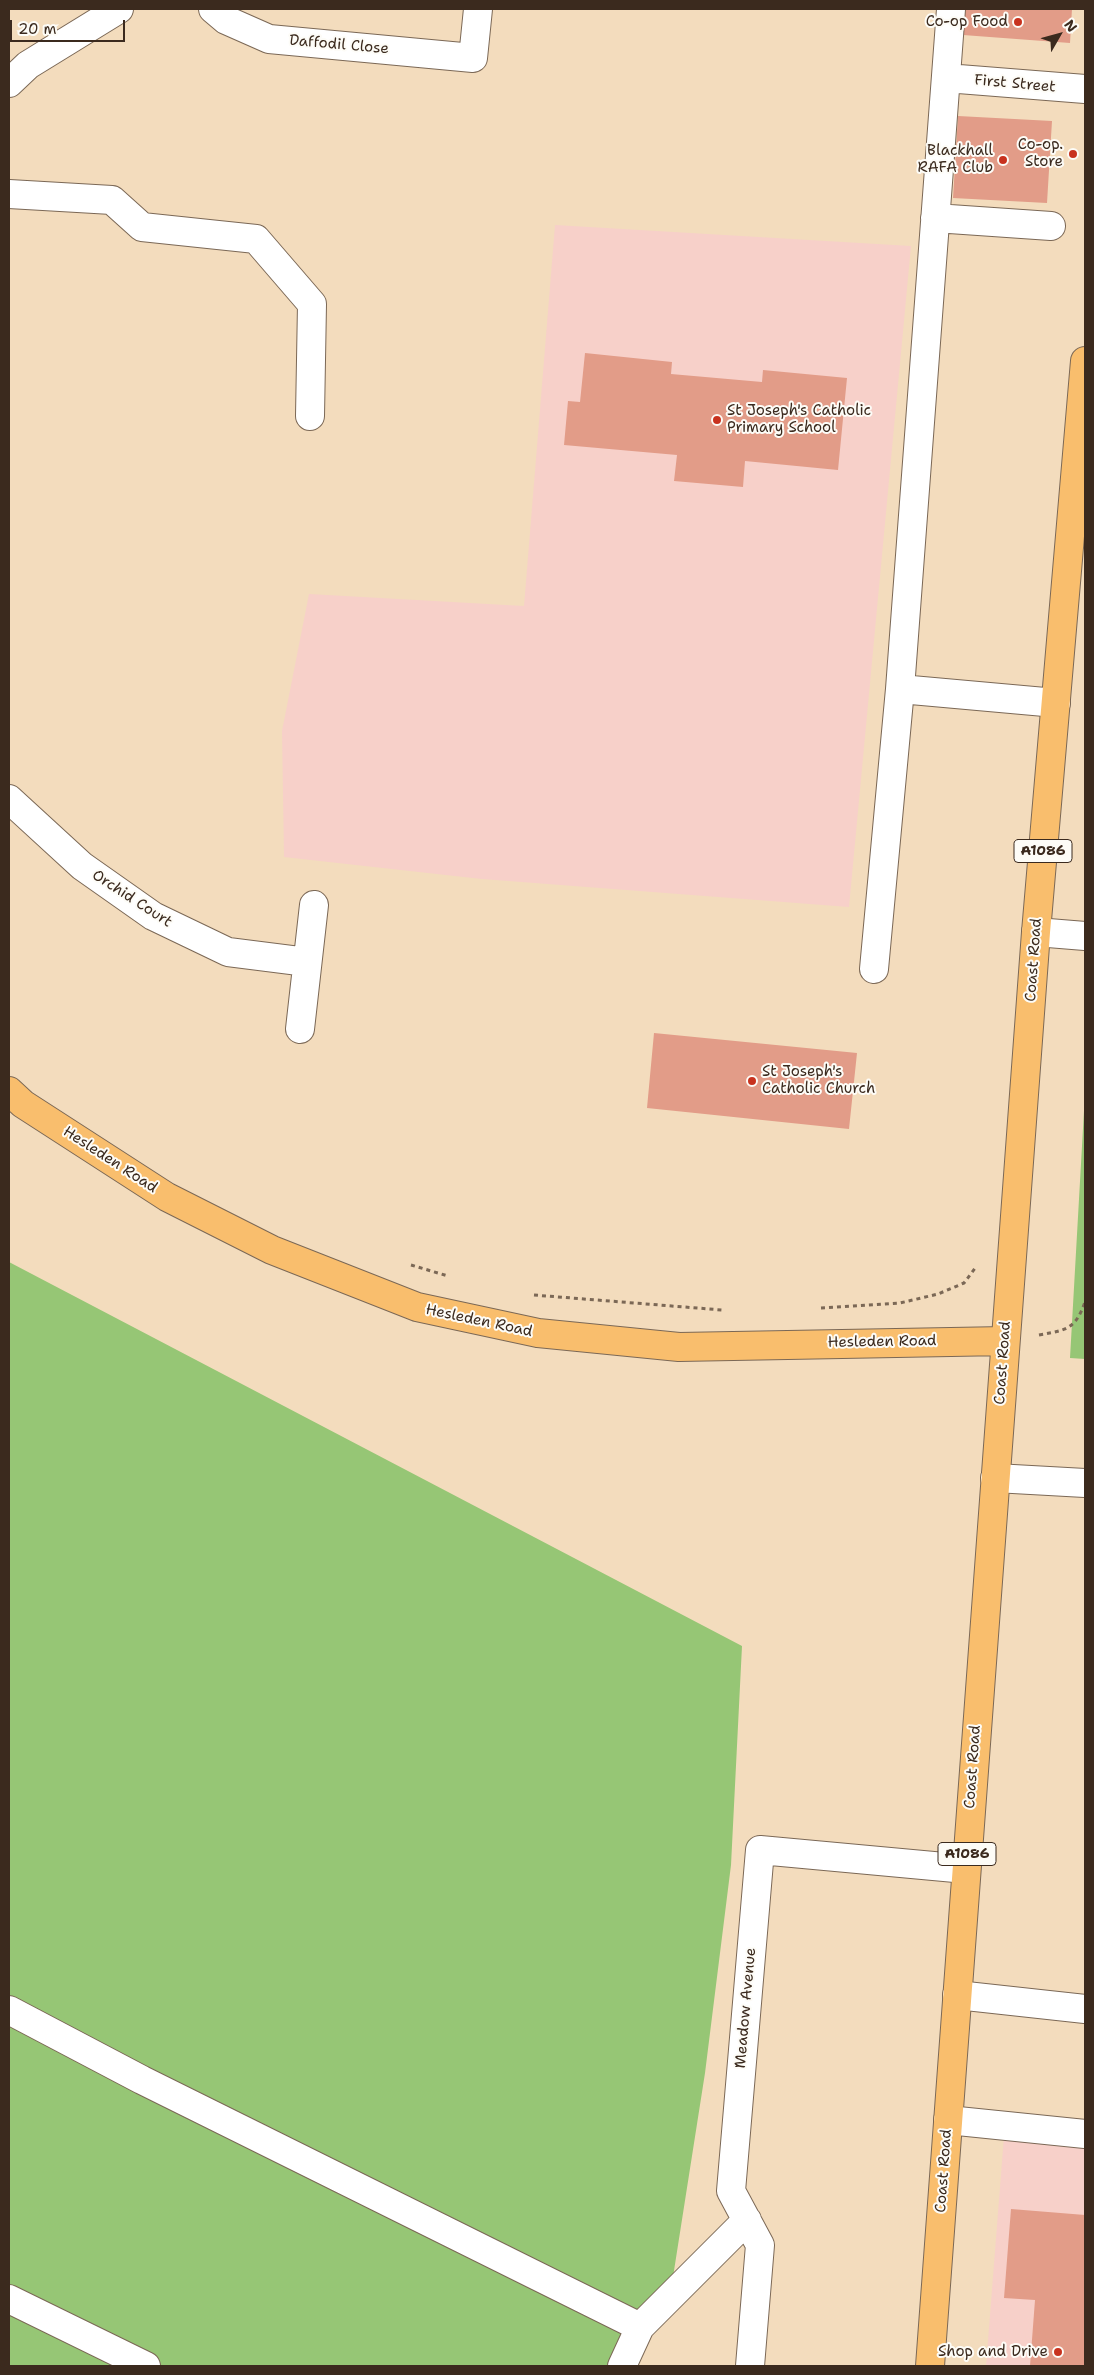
<!DOCTYPE html>
<style>
body{margin:0}
#map{position:relative;width:1094px;height:2375px;overflow:hidden;background:#f3dcbd;font-family:"Shantell Sans",sans-serif}
canvas{display:block}
.frame{position:absolute;inset:0;border:10px solid #3b2a1e;pointer-events:none}
.north{position:absolute;left:1034px;top:10px;width:50px;height:50px;-webkit-text-stroke:4px #fdfcf7;paint-order:stroke;rotate:52deg;font-size:14px;font-weight:700;line-height:20px;text-align:center;color:#3b2a1e}
.north::after{content:'';display:block;margin:auto;width:18px;height:22px;background:#3b2a1e;clip-path:polygon(50% 0,100% 100%,50% 72%,0 100%)}
.scale{position:absolute;left:10px;top:20px;width:115px;height:22px;box-sizing:border-box;border:2px solid #3b2a1e;border-top:0;padding-left:6px;font-size:15px;line-height:18px;white-space:nowrap;color:#3b2a1e;-webkit-text-stroke:4px #fdfcf7;paint-order:stroke}
</style>
<div id="map">
<canvas width="1094" height="2375"></canvas>
<div class="frame"></div>
<div class="north">N</div>
<div class="scale">20 m</div>
</div>
<script>
const g = document.querySelector('canvas').getContext('2d');
g.lineJoin = 'round';
function fillPath(path, color) { g.fillStyle = color; g.fill(path, 'evenodd'); }
function trace(path, color, width, dash) { g.strokeStyle = color; g.lineWidth = width; g.lineCap = dash ? 'butt' : 'round'; g.setLineDash(dash || []); g.stroke(path); }
function drawText(font, color, halo, rows, align = 'center') {
  g.font = font + ' "Shantell Sans",sans-serif'; g.lineWidth = 4; g.setLineDash([]); g.textBaseline = 'middle'; g.strokeStyle = halo; g.fillStyle = color; for (const [text, x, y, turn = 0] of rows) {
    g.save(); g.translate(x, y); g.rotate((+turn || 0) * Math.PI / 180); g.textAlign = isNaN(turn) ? turn : align; if (halo) g.strokeText(text, 0, 0); g.fillText(text, 0, 0); g.restore();
  }
}
const built = new Path2D(`
 M555,225L911,246L849,907L482,879L284,857L282,731L309,594L524,606Z
 M1004,2136L1085,2143V2366H986Z`);
const green = new Path2D(`
 M1085,1093V1359L1070,1358Z
 M9,1262L742,1646L731,1865L705,2073L673,2277L634,2366H9Z`);
const building = new Path2D(`
 M965,9H1072L1070,43L963,35Z
 M958,116L1052,121L1047,203L953,198Z
 M585,353L672,362L671,374L762,382L763,370L847,378L838,470L745,461L743,487L674,481L677,455L564,445L568,401L580,402Z
 M654,1033L857,1053L849,1129L647,1108Z
 M1011,2209L1085,2215V2366H1030L1035,2300L1004,2298Z`);
const path = new Path2D(`
 M411,1265L448,1276
 M534,1295L722,1310
 M821,1308L900,1303L938,1294L964,1283L976,1267
 M1039,1335C1066,1330 1075,1330 1085,1302`);
const minor = new Path2D(`
 M213,9L226,20L269,39L473,58L478,9
 M946,78L1085,89
 M9,83L28,65L119,9
 M9,194L112,200L142,227L256,239L312,304L310,416
 M935,218L1051,226
 M900,689L1056,703
 M9,799L82,866L153,916L228,952L307,962
 M1036,932L1085,936
 M874,969L900,689L951,9
 M300,1029L314,905
 M995,1478L1085,1483
 M957,1995L1085,2009
 M9,2010L142,2080L640,2327
 M948,2120L1085,2134
 M9,2299L146,2366
 M622,2366L640,2327L747,2220
 M750,2366L760,2245L731,2191L760,1850L966,1869`);
const major = new Path2D(`
 M9,1091L23,1104L167,1197L272,1250L417,1307L538,1333L679,1347L1005,1341
 M930,2366L1036,932L1085,361`);
const markers = [
 [1018,22,5,"#c8321e"],
 [1073,154,5,"#c8321e"],
 [1003,160,5,"#c8321e"],
 [717,420,5,"#c8321e"],
 [752,1081,5,"#c8321e"],
 [1058,2352,5,"#c8321e"]
];
const shields = [
 [1043,851,58],
 [967,1854,58]
];
const shieldNames = [
 ["A1086",1043,851],
 ["A1086",967,1854]
];
const poiNames = [
 ["Co-op Food",1008,22],
 ["Co-op.",1063,145],
 ["Store",1063,162],
 ["Blackhall",993,151],
 ["RAFA Club",993,168],
 ["St Joseph's Catholic",727,411,"left"],
 ["Primary School",727,428,"left"],
 ["St Joseph's",762,1072,"left"],
 ["Catholic Church",762,1089,"left"],
 ["Shop and Drive",1048,2352]
];
const streetNames = [
 ["Daffodil Close",339,45,5],
 ["First Street",1015,84,5],
 ["Orchid Court",132,899,33],
 ["Coast Road",1034,960,-86],
 ["Hesleden Road",110,1160,33],
 ["Hesleden Road",479,1321,12],
 ["Hesleden Road",882,1342,-1],
 ["Coast Road",1003,1363,-86],
 ["Coast Road",973,1767,-86],
 ["Meadow Avenue",746,2008,-85],
 ["Coast Road",944,2171,-86]
];
fillPath(built, '#f7d0c9');
fillPath(green, '#96c675');
fillPath(building, '#e29c88');
trace(minor, '#7b6856', 30);
trace(major, '#7b6856', 30);
trace(path, '#7b6856', 3, [4, 4]);
trace(minor, '#fff', 28);
trace(major, '#f9be6d', 28);
for (const [x, y, r, color] of markers) { const dot = new Path2D(); dot.arc(x, y, r, 0, 2 * Math.PI); g.fillStyle = color; g.fill(dot); trace(dot, '#fdfcf7', 2); }
for (const [x, y, w] of shields) { const box = new Path2D(); box.roundRect(x - w / 2, y - 11.5, w, 23, 4); g.fillStyle = '#fdfcf7'; g.fill(box); trace(box, '#3b2a1e', 1); }
drawText('bold 14px', '#3b2a1e', null, shieldNames);
drawText('15px', '#3b2a1e', '#fdfcf7', poiNames, 'right');
drawText('15px', '#3b2a1e', '#fdfcf7', streetNames);
</script>
